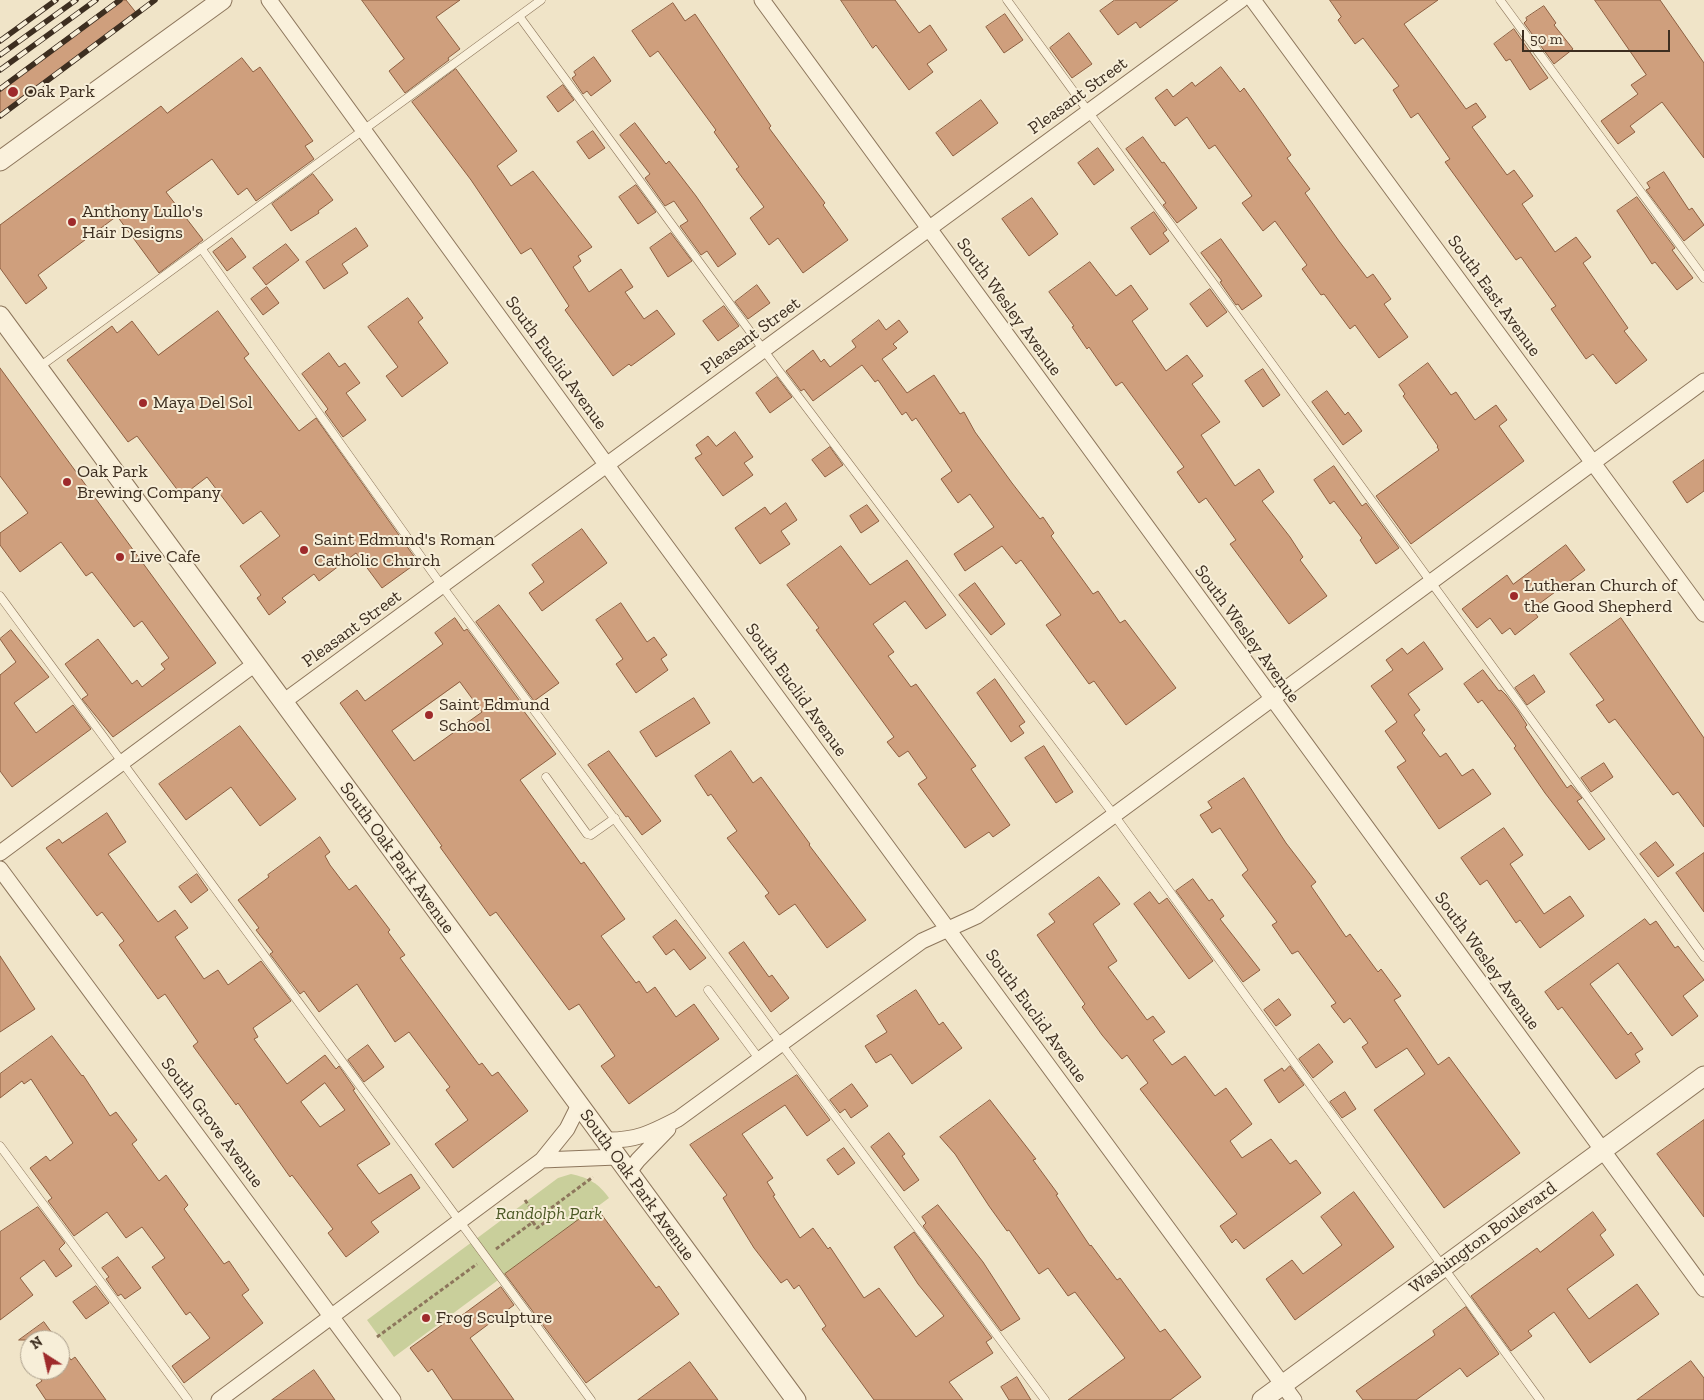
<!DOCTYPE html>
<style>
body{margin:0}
#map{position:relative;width:1704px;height:1400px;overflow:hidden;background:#f0e4c8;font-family:"Zilla Slab",serif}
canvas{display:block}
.north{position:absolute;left:20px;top:1330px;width:50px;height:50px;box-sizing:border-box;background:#f7eed8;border:1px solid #ada18e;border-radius:50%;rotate:325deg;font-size:14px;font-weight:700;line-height:20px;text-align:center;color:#3d2e20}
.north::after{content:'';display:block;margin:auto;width:18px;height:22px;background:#9e2a2b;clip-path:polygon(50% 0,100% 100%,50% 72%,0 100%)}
.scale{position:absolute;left:1522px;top:30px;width:148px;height:22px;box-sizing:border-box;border:2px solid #3d2e20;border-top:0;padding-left:6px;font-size:15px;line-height:18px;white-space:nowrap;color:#3d2e20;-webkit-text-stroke:4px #f7eed8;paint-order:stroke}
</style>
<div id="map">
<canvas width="1704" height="1400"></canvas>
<div class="north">N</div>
<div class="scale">50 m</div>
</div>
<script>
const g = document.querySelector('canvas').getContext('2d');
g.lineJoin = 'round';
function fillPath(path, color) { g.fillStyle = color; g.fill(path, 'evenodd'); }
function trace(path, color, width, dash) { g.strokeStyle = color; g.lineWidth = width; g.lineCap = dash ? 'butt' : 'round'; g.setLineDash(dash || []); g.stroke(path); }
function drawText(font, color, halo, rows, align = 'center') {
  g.font = font + ' "Zilla Slab",serif'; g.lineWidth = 4; g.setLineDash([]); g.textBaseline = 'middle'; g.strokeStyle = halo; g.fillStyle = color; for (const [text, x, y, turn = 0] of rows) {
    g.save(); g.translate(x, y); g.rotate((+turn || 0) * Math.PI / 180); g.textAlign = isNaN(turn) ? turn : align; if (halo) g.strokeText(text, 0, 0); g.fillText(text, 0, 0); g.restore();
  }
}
const green = new Path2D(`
 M571,1174C589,1178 598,1183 609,1198L394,1357L367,1320L558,1178Z`);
const building = new Path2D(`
 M117,0H126L138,15L0,117V87Z
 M362,0H460L436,17L460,49L448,58L449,60L405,93L389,71L404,59Z
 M841,0H895L919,33L930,25L947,50L927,64L933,72L909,90L876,45L873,48Z
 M1115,0H1178L1140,28L1136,22L1118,35L1100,11Z
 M1330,0H1438L1404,24L1466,109L1476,103L1486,117L1472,127L1507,175L1514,170L1533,196L1522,204L1555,252L1576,237L1591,257L1583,263L1628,328L1624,331L1647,360L1616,384L1593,354L1586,359L1551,309L1556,306L1521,257L1516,260L1445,162L1450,159L1418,113L1411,118L1393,90L1399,86L1363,38L1355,44L1338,20L1341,17Z
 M1595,0H1660L1704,63V158L1662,102L1630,126L1635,132L1618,144L1601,121L1638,94L1631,85L1646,75Z
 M673,3L685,21L695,14L771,126L769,128L825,203L823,205L848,240L803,273L778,238L769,245L750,218L764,207L736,169L739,167L714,132L716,130L658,51L650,57L632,31Z
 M1544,6L1556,23L1554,25L1573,49L1554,64L1524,23L1527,20L1526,18Z
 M1005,14L1023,40L1004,53L986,27Z
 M1514,29L1548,78L1530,90L1510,59L1506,61L1494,44Z
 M1069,33L1092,64L1072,78L1050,48Z
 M594,57L611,81L591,96L587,91L583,94L572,78L576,75L574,72Z
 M242,58L253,72L260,67L313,141L305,146L314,159L256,201L247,188L238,195L212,159L166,192L203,240L159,273L117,216L38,275L47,288L26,304L0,268V225L161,106L167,113Z
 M1221,67L1240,92L1244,88L1266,119L1291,155L1287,158L1310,189L1305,193L1339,241L1367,278L1373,274L1391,299L1384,304L1408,337L1379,358L1355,325L1350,329L1324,294L1321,295L1302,269L1307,265L1275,221L1263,231L1242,203L1252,196L1215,145L1209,149L1187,117L1175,126L1155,98L1167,89L1173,97L1192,82L1195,86Z
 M456,69L517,151L497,166L511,186L533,171L592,247L578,256L581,261L573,267L589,292L621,269L633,287L625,292L644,319L657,310L675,334L631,366L629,364L613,376L565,310L569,306L531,248L521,254L471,180L412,102Z
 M563,85L574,100L558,112L547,97Z
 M981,100L998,123L953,156L936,133Z
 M635,123L666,164L669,161L696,196L736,254L718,267L707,251L701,255L680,226L688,221L674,201L665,206L645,178L650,174L620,135Z
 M593,131L605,148L589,159L577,142Z
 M1143,137L1162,163L1164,162L1197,208L1177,223L1163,205L1166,203L1126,149Z
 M1098,148L1114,170L1094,185L1078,163Z
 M1664,172L1689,210L1692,208L1704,225L1684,241L1646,190L1650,188L1647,183Z
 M313,174L333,200L318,211L319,213L291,231L272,204Z
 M636,185L656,212L638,224L619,197Z
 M1637,197L1675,248L1672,250L1693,278L1677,290L1655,262L1652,264L1617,211Z
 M1032,198L1058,234L1029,256L1002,219Z
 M1154,212L1167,230L1163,233L1169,241L1150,255L1131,228Z
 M356,228L368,246L342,264L348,273L324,289L306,262Z
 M671,233L692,261L668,277L650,248Z
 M232,238L246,257L227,271L213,252Z
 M1221,239L1262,296L1242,310L1238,304L1236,305L1220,282L1222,281L1201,253Z
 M286,244L299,260L266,285L253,268Z
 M1090,262L1116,296L1131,285L1148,309L1132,321L1166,371L1187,355L1203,376L1192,384L1220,422L1201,435L1235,486L1259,469L1274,492L1262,501L1290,537L1303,557L1300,560L1327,596L1289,624L1230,544L1236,540L1206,498L1199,503L1177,472L1184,467L1122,382L1116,386L1089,347L1087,349L1072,327L1074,326L1049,292Z
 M757,285L770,303L748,319L735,302Z
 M267,287L279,303L263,315L251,299Z
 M1210,289L1227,312L1207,327L1190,304Z
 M408,298L423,318L418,322L448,363L402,397L386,376L398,367L368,327Z
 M724,306L739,326L718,341L703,321Z
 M218,311L249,354L244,358L299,431L316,418L418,562L382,588L356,553L319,581L314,574L282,598L286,602L269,615L257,598L261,595L240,566L280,536L261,511L243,524L207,477L182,496L137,436L128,442L67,360L112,326L117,333L132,321L158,355Z
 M879,320L886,330L899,320L908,332L893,344L897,348L882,359L907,393L934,375L960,414L964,412L975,432L1012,483L1040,519L1043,517L1054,533L1051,536L1093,594L1098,591L1120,623L1125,620L1176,688L1126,725L1094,681L1089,684L1046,625L1061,615L1021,560L1016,564L1002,546L965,571L954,554L994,527L970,494L958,503L941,479L952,471L916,418L912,421L906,412L902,415L878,380L875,382L862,365L813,401L804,389L801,391L786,371L813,350L821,362L824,359L830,367L856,347L852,341Z
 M329,353L339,367L345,363L360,383L346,393L366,420L343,437L325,412L328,409L302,374Z
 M1428,363L1451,395L1456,392L1475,420L1496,405L1507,420L1499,426L1524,461L1411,544L1376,496L1439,450L1437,447L1438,446L1403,396L1405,394L1399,385Z
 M0,368L216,663L113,737L82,699L88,695L65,664L98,639L132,684L137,680L142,687L165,669L161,664L169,658L142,621L134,627L92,572L86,576L61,542L20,572L0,545V533L28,513L0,476Z
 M1263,369L1280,395L1263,407L1245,381Z
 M777,377L792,397L770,413L756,393Z
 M1327,391L1345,415L1348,412L1362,431L1343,445L1312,402Z
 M735,432L753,457L744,463L753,475L723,496L695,458L702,454L696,445L708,436L716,446Z
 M830,447L843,465L825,477L812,460Z
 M1704,460V491L1687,503L1673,482Z
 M1334,466L1362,506L1366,503L1399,548L1376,564L1360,540L1362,538L1334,501L1330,504L1314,480Z
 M786,503L797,520L781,531L790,544L760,564L735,528L765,507L770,514Z
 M867,505L879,521L861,533L850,516Z
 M582,529L607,563L542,611L529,593L544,582L532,565Z
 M1566,545L1585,570L1532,609L1538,617L1515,635L1510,628L1502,634L1490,618L1477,628L1462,609L1507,575L1513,584Z
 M841,546L870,585L907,560L946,615L926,629L905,601L873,624L894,652L888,656L911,687L916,684L976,766L971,769L1010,825L993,837L989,832L965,848L918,784L927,778L908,751L899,757L887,742L894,737L816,630L819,628L787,585Z
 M975,583L1005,624L991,635L959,595Z
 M621,603L647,642L654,637L667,655L661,659L668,670L636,693L616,664L623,659L596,620Z
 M499,605L559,683L534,701L476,622Z
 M455,618L464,631L467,629L525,708L523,710L556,754L520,780L581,864L584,862L625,919L601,936L636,983L639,981L647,993L655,987L676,1017L694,1004L719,1039L629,1104L601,1066L615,1056L579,1004L569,1010L496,912L490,916L440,847L442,846L340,703L357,690L365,701L443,644L435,633ZM460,682L482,712L414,761L392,731Z
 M1621,618L1704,738V827L1678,792L1673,795L1615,719L1609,723L1596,705L1604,700L1570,654Z
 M11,630L49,677L14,703L36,733L73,705L91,729L12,787L0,771V675L16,662L0,639Z
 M1424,642L1443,669L1408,694L1420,710L1414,715L1425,730L1422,733L1440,757L1446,753L1462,776L1473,769L1491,794L1439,829L1397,767L1406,761L1385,731L1397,722L1371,686L1393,670L1386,660L1402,648L1407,654Z
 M1483,670L1499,691L1501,690L1506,695L1518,711L1527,725L1525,727L1567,788L1571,785L1582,798L1577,801L1605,839L1589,850L1545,793L1514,748L1516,746L1482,700L1478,703L1464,684Z
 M1534,675L1545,692L1527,705L1515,688Z
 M995,679L1025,722L1019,726L1024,733L1011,742L977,693Z
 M694,698L710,723L656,757L640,732Z
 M240,726L296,799L260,826L231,787L186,820L159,784Z
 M1044,746L1073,792L1056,803L1025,758Z
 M609,751L661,821L642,835L628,816L626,817L588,765Z
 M731,751L753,783L761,777L810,844L809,845L866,920L827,948L795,904L779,915L765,896L769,893L727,838L737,831L711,794L708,796L695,776Z
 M1604,763L1613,777L1591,792L1581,778Z
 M1244,778L1286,843L1316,882L1311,886L1346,937L1350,934L1378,972L1381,969L1401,996L1394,1000L1438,1065L1449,1057L1520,1153L1444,1208L1374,1110L1425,1074L1407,1048L1376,1068L1362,1047L1368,1043L1350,1018L1344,1023L1331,1006L1336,1003L1298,951L1292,954L1272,925L1277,922L1242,875L1248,870L1220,828L1212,833L1200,815L1212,808L1208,802Z
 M107,813L126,842L108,854L158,922L175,910L188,928L175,937L204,979L218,970L228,985L261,961L291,1001L253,1028L258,1037L254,1039L287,1084L325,1055L336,1069L339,1066L355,1089L353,1090L390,1144L357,1165L379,1194L411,1174L420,1188L371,1222L379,1232L346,1257L328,1233L333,1229L292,1175L290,1177L238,1103L236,1105L193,1046L198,1042L165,994L158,999L119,945L124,941L102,912L97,916L46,848L59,839L62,843ZM325,1083L345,1110L320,1127L301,1102Z
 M1504,828L1523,855L1510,864L1544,914L1570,896L1584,916L1540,948L1520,920L1516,923L1487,880L1480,885L1461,858Z
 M320,837L330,852L325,856L330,865L349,890L356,885L390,930L388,932L405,955L400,958L479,1065L482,1063L492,1076L498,1072L528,1111L453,1168L435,1144L468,1120L446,1090L450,1087L409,1032L395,1042L357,984L319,1012L304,991L300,994L270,954L273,952L256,930L259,928L238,900L269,877L268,875Z
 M1656,842L1674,865L1658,877L1640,854Z
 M1704,853V912L1676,873Z
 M197,874L208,890L191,903L179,887Z
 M1099,877L1120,904L1093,924L1117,961L1108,967L1147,1020L1153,1016L1165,1032L1153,1040L1172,1065L1185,1056L1215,1096L1226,1088L1252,1124L1230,1141L1242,1158L1271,1139L1290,1164L1296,1160L1321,1193L1244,1249L1236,1239L1232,1243L1220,1226L1237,1214L1140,1089L1148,1083L1127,1055L1122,1059L1102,1035L1082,1007L1085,1004L1037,935L1055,922L1049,914Z
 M1193,879L1209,901L1212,899L1224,916L1220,919L1260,970L1243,982L1176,891Z
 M1150,892L1159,904L1167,898L1213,961L1189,979L1134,904Z
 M1645,919L1650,925L1656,921L1675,948L1678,946L1704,980L1683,996L1698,1016L1672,1036L1618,963L1590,984L1628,1035L1631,1032L1643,1049L1635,1054L1640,1062L1616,1079L1562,1007L1558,1010L1545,992Z
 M676,920L706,958L690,970L674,949L666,955L653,937Z
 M744,942L769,977L772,975L789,998L771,1012L729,953Z
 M0,956L35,1009L0,1032Z
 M916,990L939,1025L943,1022L962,1048L912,1084L891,1054L876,1063L865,1046L887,1032L877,1016Z
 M1279,999L1291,1015L1276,1026L1264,1010Z
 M52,1036L82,1076L83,1075L110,1116L116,1112L137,1140L132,1144L159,1181L166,1175L188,1205L184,1209L224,1264L229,1261L249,1290L242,1295L263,1323L184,1383L172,1366L210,1338L190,1312L186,1315L152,1267L165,1258L142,1227L126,1238L107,1212L74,1236L48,1201L52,1198L30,1168L46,1156L50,1161L73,1143L31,1079L24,1084L22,1081L0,1098V1074Z
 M1319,1044L1333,1062L1313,1078L1299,1059Z
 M368,1045L384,1067L364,1082L348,1060Z
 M1290,1066L1304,1085L1279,1103L1264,1080L1282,1068L1284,1071Z
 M797,1075L830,1120L807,1136L785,1105L742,1134L773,1178L767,1182L775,1195L773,1196L800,1238L813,1228L828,1249L830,1247L864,1298L879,1288L916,1337L944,1316L918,1284L894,1247L914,1232L992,1338L986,1342L993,1353L949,1382L963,1400H874L822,1329L826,1326L799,1285L794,1289L787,1279L781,1283L754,1248L723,1198L727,1195L690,1145Z
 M852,1084L868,1106L851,1118L845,1109L840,1113L830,1100Z
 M1345,1092L1356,1109L1342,1118L1330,1102Z
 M990,1100L1036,1159L1033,1160L1058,1194L1056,1195L1090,1246L1091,1245L1117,1280L1120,1278L1160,1332L1165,1329L1201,1377L1170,1400H1068L1125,1358L1075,1292L1068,1296L1048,1268L1039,1274L1009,1230L1007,1231L989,1206L955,1154L940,1137Z
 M1704,1120V1217L1657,1154Z
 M889,1133L905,1154L902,1156L919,1180L904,1191L871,1147Z
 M844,1148L855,1163L838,1175L827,1160Z
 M1354,1192L1394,1247L1295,1320L1266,1279L1292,1260L1303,1274L1342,1245L1321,1217Z
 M938,1205L983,1262L1020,1319L1001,1331L923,1226L926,1223L922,1217Z
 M38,1207L65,1243L59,1249L72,1266L56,1277L44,1260L20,1278L33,1295L0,1320V1232Z
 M596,1207L656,1288L659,1286L679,1314L586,1383L505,1274Z
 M1593,1212L1606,1230L1600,1235L1614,1255L1567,1289L1589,1319L1637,1284L1659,1314L1590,1363L1554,1312L1528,1331L1532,1336L1511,1351L1471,1296L1537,1248L1540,1252Z
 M118,1257L141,1288L125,1299L121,1294L118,1296L106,1279L109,1277L102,1268Z
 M96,1286L109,1303L86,1319L73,1302Z
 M501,1287L514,1305L470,1338L514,1400H453L432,1369L428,1372L410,1348L453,1317L455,1320Z
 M1466,1307L1499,1354L1467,1377L1460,1368L1416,1400H1363L1356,1391L1435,1335L1433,1331Z
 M44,1322L57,1340H19Z
 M60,1345L71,1360L75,1357L106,1400H46L36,1385L42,1381L34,1370H60Z
 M1691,1361L1704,1378V1400H1637Z
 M690,1362L718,1400H638Z
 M314,1370L335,1400H272Z
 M1017,1377L1031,1400H1009L1001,1387Z`);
const path = new Path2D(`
 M525,1200L534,1213
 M533,1222L529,1217L539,1209L543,1214
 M496,1249L533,1222L537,1228L548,1220L543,1214L593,1177
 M377,1337L477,1264`);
const service = new Path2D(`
 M1007,0L1704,957
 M1500,0L1704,278
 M519,16L779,371L1114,815L1540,1400
 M201,248L442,586L1045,1400
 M38,368L541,0
 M0,596L591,1400
 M546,777L587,834L591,835L615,818
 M708,990L760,1060
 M0,1146L188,1400`);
const minor = new Path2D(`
 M269,0L622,486L1294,1400
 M762,0L1704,1289
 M1253,0L1704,614
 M283,702L1241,0
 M0,853L255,664
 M0,869L393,1400
 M604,1140C636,1141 651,1133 678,1119L922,941L977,916L1704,381
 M542,1160L617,1157
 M628,1173L638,1160L668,1129
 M219,1400L542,1160L567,1129L579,1105`);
const tertiary = new Path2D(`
 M0,161L222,0
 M0,316L796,1400
 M1262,1400L1704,1076`);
const rail = new Path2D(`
 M0,41L56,0
 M0,55L76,0
 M0,70L96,0
 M0,89L120,0
 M0,116L155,0`);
const markers = [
 [13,92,6,"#9e2a2b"],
 [72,222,5,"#9e2a2b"],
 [143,403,5,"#9e2a2b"],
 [67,482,5,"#9e2a2b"],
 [304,550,5,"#9e2a2b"],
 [120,557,5,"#9e2a2b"],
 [1514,596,5,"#9e2a2b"],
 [429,715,5,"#9e2a2b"],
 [426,1318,5,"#9e2a2b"]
];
const poiNames = [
 ["Oak Park",24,92],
 ["Anthony Lullo's",82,212],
 ["Hair Designs",82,233],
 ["Maya Del Sol",153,403],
 ["Oak Park",77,472],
 ["Brewing Company",77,493],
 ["Saint Edmund's Roman",314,540],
 ["Catholic Church",314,561],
 ["Live Cafe",130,557],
 ["Lutheran Church of",1524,586],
 ["the Good Shepherd",1524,607],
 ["Saint Edmund",439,705],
 ["School",439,726],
 ["Frog Sculpture",436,1318]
];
const streetNames = [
 ["Pleasant Street",1078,96,-36],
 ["South East Avenue",1494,296,54],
 ["South Wesley Avenue",1009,307,54],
 ["Pleasant Street",751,336,-36],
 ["South Euclid Avenue",556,363,54],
 ["Pleasant Street",352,629,-36],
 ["South Wesley Avenue",1247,634,54],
 ["South Euclid Avenue",796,690,54],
 ["South Oak Park Avenue",397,858,54],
 ["South Wesley Avenue",1487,961,54],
 ["South Euclid Avenue",1036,1016,54],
 ["South Grove Avenue",212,1123,53],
 ["South Oak Park Avenue",637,1185,54],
 ["Washington Boulevard",1483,1238,-36]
];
const parkNames = [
 ["Randolph Park",549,1214]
];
fillPath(green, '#c9cf9b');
fillPath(building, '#cf9f7d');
trace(building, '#8d5f41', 1);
trace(service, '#8d765c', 9);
trace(minor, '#8d765c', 17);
trace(tertiary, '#8d765c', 21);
trace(path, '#8d765c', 3, [4, 2.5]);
trace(service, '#faf1dc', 8);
trace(minor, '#faf1dc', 15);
trace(tertiary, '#faf1dc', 19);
trace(rail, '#3d2e20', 5.5);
trace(rail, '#f7eed8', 4, [11]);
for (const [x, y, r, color] of markers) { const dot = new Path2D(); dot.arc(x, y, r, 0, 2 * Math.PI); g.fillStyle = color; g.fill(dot); trace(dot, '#f7eed8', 2); }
drawText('18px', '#3d2e20', '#f7eed8', poiNames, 'left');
drawText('18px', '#3d2e20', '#f7eed8', streetNames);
drawText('italic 18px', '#4d5a26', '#f7eed8', parkNames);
</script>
